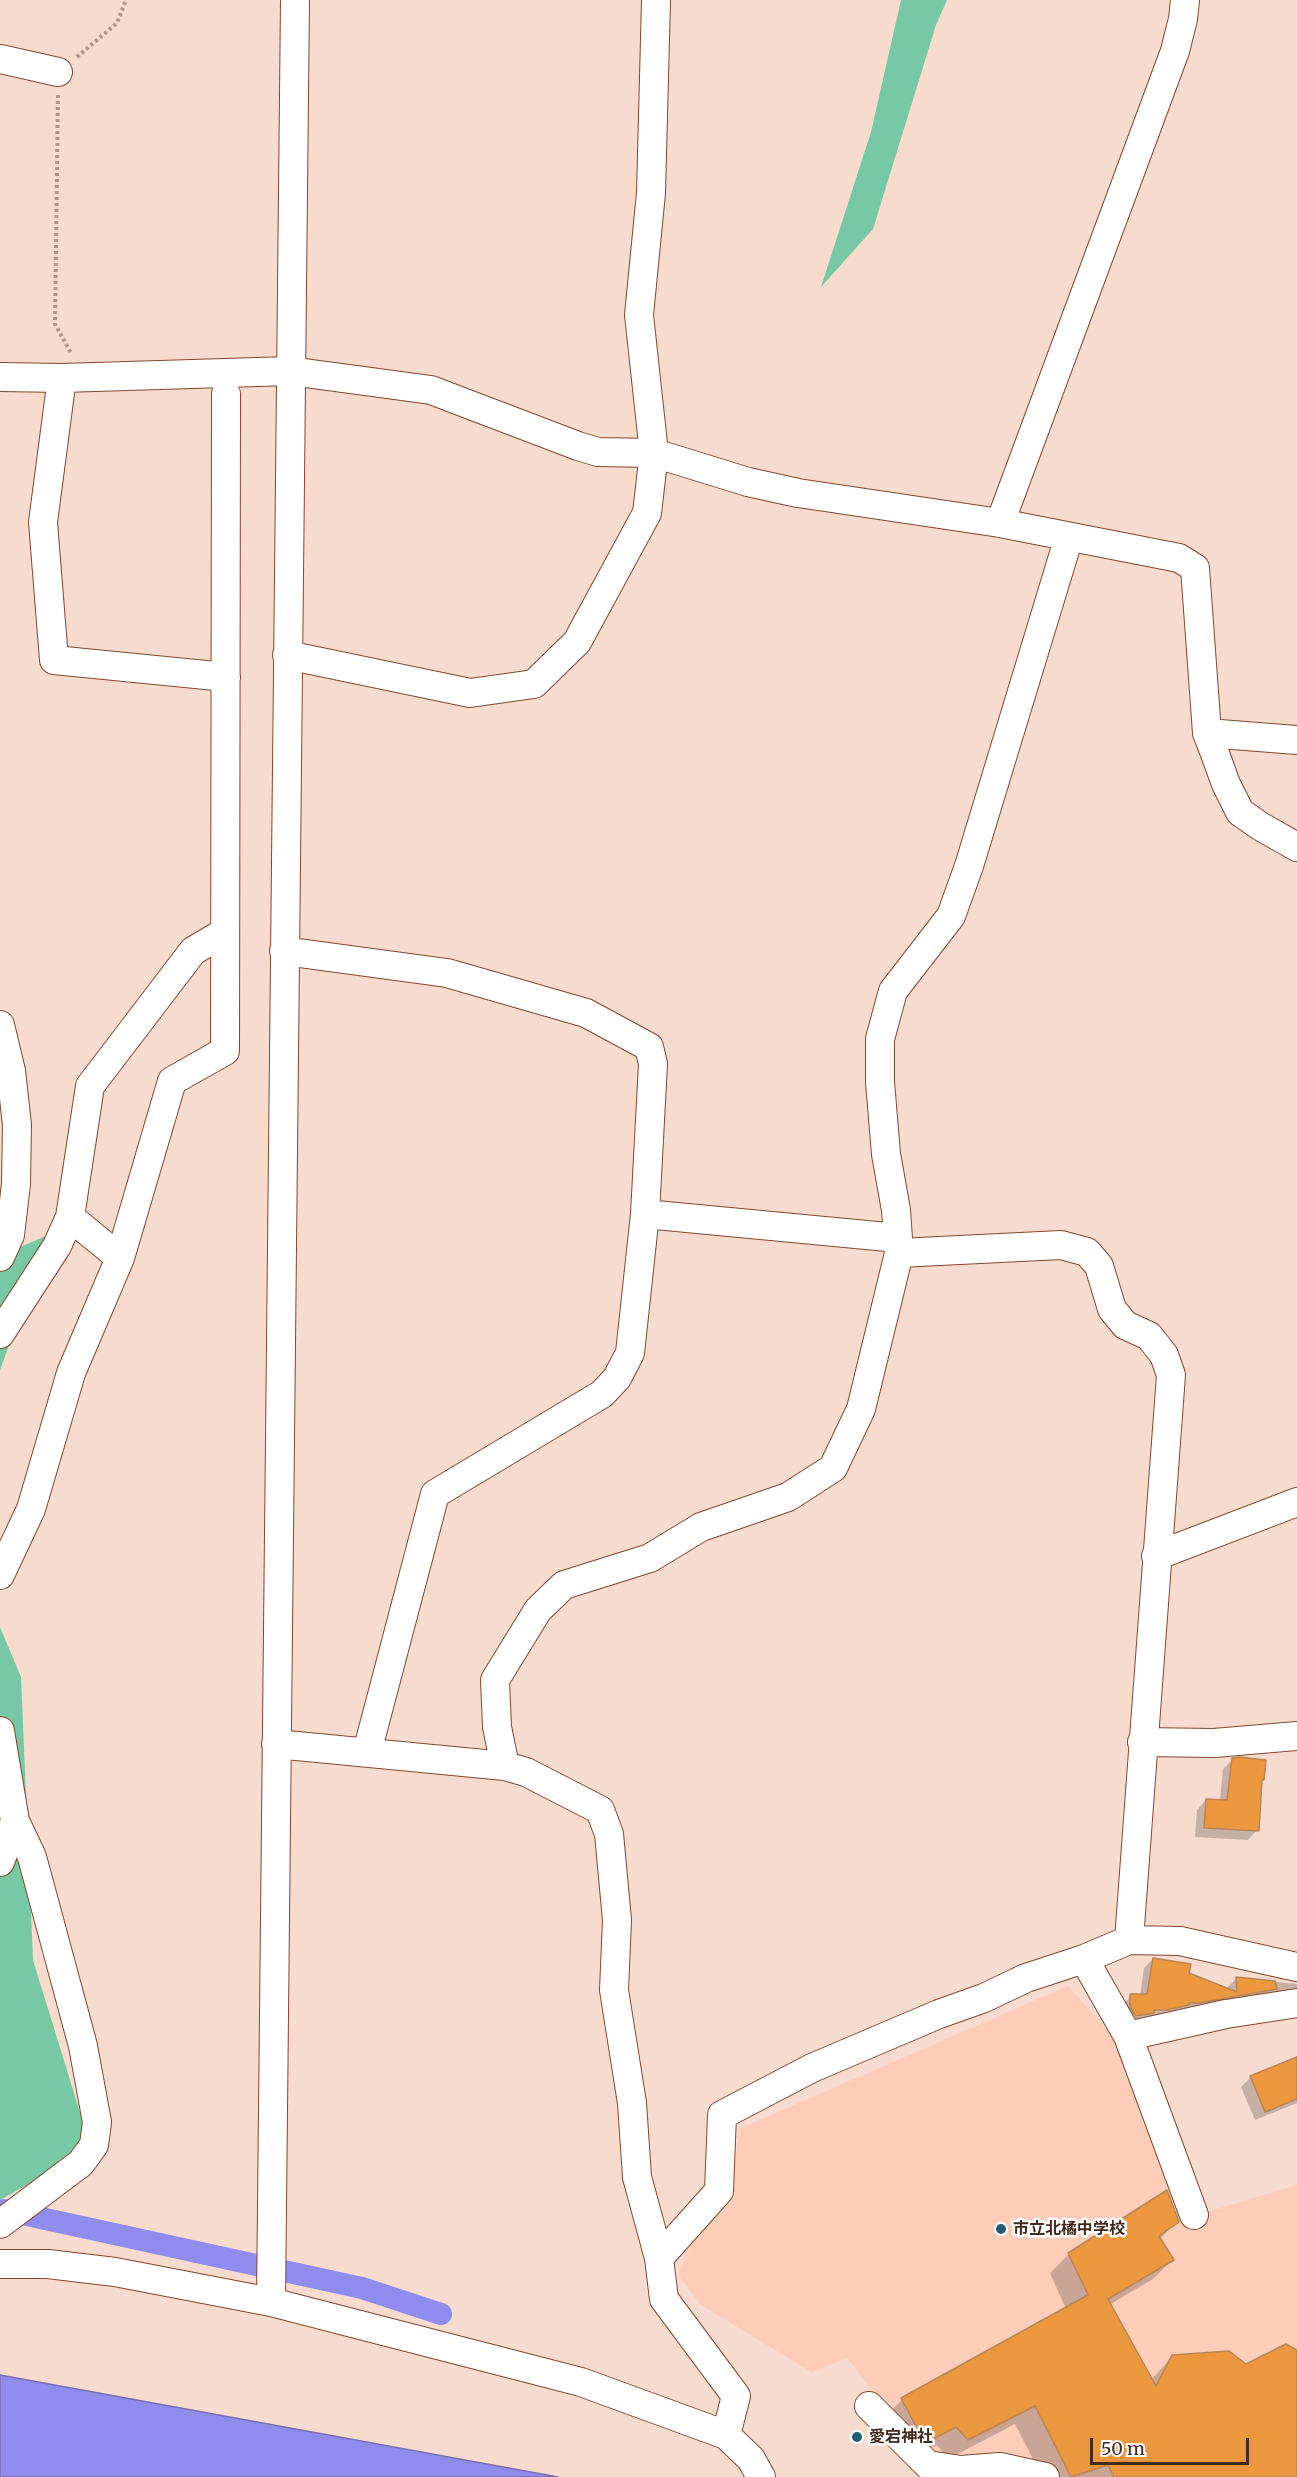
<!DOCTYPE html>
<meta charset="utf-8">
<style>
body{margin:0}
#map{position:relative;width:1297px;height:2477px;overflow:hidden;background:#f8dbcf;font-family:Merriweather,serif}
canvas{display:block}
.scale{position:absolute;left:1090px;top:2438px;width:159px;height:27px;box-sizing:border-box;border:3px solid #44291d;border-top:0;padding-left:8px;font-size:18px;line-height:21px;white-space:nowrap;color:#44291d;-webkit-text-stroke:4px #fff;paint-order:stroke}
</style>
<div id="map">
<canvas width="1297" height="2477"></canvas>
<div class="scale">50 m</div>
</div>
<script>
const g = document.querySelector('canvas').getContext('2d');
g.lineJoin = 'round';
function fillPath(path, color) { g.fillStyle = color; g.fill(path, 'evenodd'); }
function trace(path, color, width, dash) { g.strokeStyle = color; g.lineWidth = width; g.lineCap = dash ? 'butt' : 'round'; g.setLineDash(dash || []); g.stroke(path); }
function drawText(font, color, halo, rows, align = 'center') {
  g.font = font + ' Merriweather,"Noto Sans JP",serif'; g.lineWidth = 5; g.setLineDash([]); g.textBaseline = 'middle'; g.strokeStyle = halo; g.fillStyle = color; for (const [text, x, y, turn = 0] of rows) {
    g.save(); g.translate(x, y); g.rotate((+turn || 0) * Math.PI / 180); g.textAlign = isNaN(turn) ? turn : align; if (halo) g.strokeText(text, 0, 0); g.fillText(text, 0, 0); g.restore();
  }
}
const built = new Path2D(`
 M1068,1986L1117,2041L1207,2212L1297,2185V2477H1066L1048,2466L986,2455L931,2453L896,2421L847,2358L811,2372L700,2304L678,2275L692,2241L731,2201L739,2129Z`);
const green = new Path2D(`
 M901,0H947L936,25L873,229L821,287L871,132Z
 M50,1234L0,1370V1256Z
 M0,1627L21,1677L33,1960L82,2119L86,2143L66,2163L0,2200Z`);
const water = new Path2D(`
 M0,2375L558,2477H0Z`);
const shadow = new Path2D(`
 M1232,1760L1263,1779L1260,1782L1257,1830L1248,1840L1195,1837L1197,1810L1206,1800L1220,1801L1223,1769Z
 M1153,1959L1228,1990V1987L1237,1978L1297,1984V1999L1126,2025L1122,2005L1131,1996H1140L1144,1968Z
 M1297,2058V2103L1255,2120L1241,2087L1251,2077Z
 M1177,2221L1159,2240L1172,2260L1153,2279L1109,2305L1151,2380L1173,2356L1245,2366L1297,2352V2477H1042L1015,2424L948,2459L937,2445L908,2460L883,2419L902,2400L1066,2309L1050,2273L1069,2254Z`);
const canal = new Path2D(`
 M4,2210L362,2288L441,2314`);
const building = new Path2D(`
 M1240,1757L1266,1760L1264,1780H1262L1259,1831L1204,1828L1206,1799L1227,1800L1232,1758Z
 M1153,1958L1191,1964L1189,1973L1237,1992L1236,1977L1275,1981L1277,1989L1199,2003H1189V2005L1167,2010H1154V2013L1136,2016L1130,2007V1994H1147Z
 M1297,2057V2099L1265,2112L1250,2076Z
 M1167,2190L1179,2222L1159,2236L1174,2260L1108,2299L1156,2386L1172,2355L1229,2351L1246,2364L1286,2344L1297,2350V2477H1114L1108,2465L1071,2477L1035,2406L968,2440L956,2427L928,2442L920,2434L901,2398L1088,2295L1068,2253Z`);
const path = new Path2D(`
 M77,57L117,23L126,0
 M58,95L55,324L71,353`);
const minor = new Path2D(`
 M0,59L58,72
 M0,377L62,378L290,371L431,390L578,446L598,452L654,453L748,482L798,493L1000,523L1179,558L1195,568L1207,733L1214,751L1226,784L1240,812L1260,826L1297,847
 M62,378L43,522L54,660L226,677
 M1000,523L1175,51L1183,19L1185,0
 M287,655L470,693L534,684L577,642L647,513L654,453L639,315L651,193L656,0
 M1207,733L1297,740
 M284,951L447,973L586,1013L649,1047L653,1064L645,1214L630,1353L617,1378L602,1394L435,1494L367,1752
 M0,1025L11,1071L17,1125L16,1184L10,1235L0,1257
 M645,1214L898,1238
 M70,1217L90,1086L193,951L225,932
 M899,1253L1061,1245L1087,1252L1099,1266L1112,1309L1125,1325L1149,1336L1164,1355L1171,1375L1129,1940
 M120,1258L172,1081L225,1051L226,394
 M0,1334L57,1246L70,1217L120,1258L71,1373L31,1509L0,1575
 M1156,1556L1297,1502
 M0,1731L15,1821L32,1857L83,2046L97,2122L94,2145L81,2163L0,2224
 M1142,1742L1214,1743L1297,1736
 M276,1744L505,1766
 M0,1862L15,1821
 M1084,1959L1128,2036L1194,2215
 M1128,2036L1226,2014L1297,2003
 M659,2258L637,2177L632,2103L614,1990L617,1920L609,1834L600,1810L526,1772L505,1766L497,1727L495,1680L538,1610L564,1585L650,1558L701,1527L788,1497L833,1468L861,1409L899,1253L896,1210L886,1154L880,1082V1039L893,991L951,916L969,866L1069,537
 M0,2264H48L115,2272L271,2302L581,2382L726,2435L751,2459L761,2477
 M271,2302L295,0
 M869,2406L928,2465L961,2470L1000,2467L1045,2477
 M726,2435L736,2396L664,2299L659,2258L719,2191L722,2115L812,2068L939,2014L984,1998L1026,1978L1084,1959L1129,1940L1180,1941L1297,1967`);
const markers = [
 [1001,2229,6,"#1e5f74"],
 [857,2437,6,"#1e5f74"]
];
const poiNames = [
 ["市立北橘中学校",1013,2229],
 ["愛宕神社",869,2437]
];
fillPath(built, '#fdcdb9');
fillPath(green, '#77c8a4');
fillPath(water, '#8f8cee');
trace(water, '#786eaf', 1.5);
fillPath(shadow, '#0003');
trace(canal, '#8f8cee', 22);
fillPath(building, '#eb973e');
trace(building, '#b98655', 1.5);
trace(minor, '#83472d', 30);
trace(path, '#b09488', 4, [3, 3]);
trace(minor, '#fff', 28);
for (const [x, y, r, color] of markers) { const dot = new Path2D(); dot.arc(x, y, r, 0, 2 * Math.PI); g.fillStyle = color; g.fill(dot); trace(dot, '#fff', 2); }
drawText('bold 16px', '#44291d', '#fff', poiNames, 'left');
</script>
